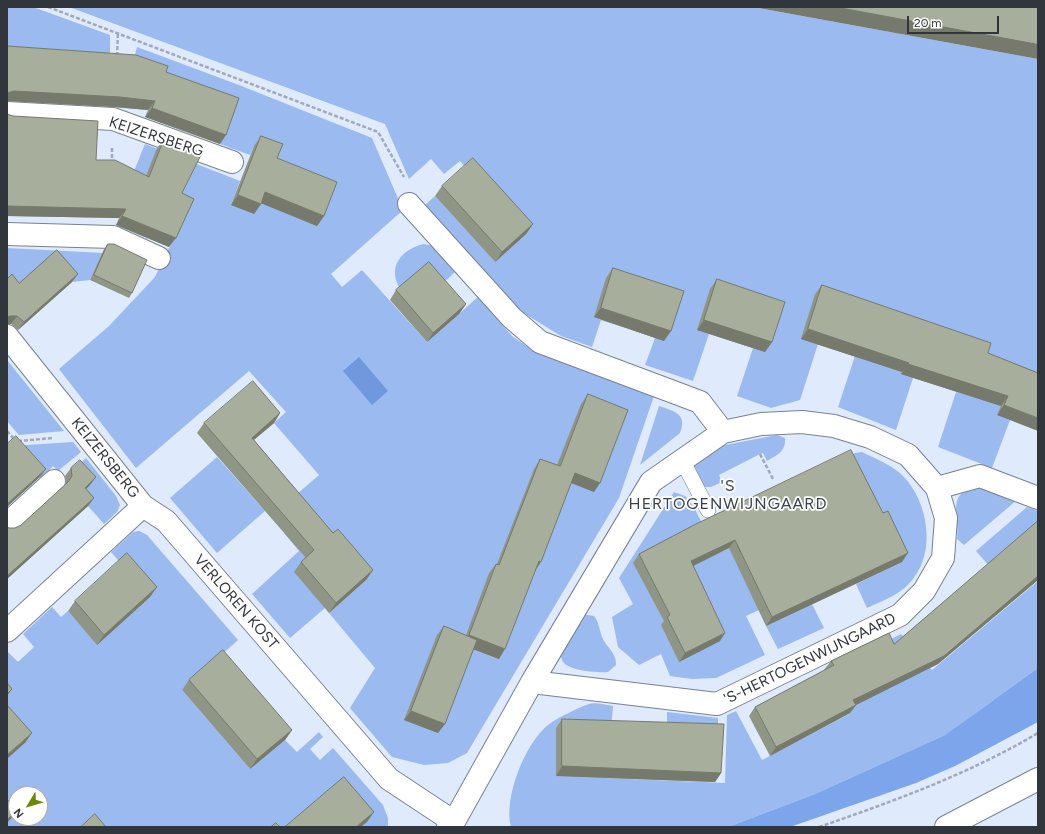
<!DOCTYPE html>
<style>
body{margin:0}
#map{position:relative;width:1045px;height:834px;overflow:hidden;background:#dfeafd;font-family:Figtree,sans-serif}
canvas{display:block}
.frame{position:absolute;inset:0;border:8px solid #31353c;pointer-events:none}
.north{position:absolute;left:8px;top:786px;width:40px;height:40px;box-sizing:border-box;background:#fff;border:1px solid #adaeb1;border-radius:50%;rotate:232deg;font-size:11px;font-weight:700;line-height:16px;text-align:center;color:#31353c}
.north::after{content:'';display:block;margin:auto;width:14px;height:18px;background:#6a8904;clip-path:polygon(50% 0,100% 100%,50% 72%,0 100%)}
.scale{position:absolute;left:907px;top:16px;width:92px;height:18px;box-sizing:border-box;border:2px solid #31353c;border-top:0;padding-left:5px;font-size:12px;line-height:14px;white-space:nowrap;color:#31353c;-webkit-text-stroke:3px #fff;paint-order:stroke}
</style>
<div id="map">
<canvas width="1045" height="834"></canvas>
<div class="frame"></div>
<div class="north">N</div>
<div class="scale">20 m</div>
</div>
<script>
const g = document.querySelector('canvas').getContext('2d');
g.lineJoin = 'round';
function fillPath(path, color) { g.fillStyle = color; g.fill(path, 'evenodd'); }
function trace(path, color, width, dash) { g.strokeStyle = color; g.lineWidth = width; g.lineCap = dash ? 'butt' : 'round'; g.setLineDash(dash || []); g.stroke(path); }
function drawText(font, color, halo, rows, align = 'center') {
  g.font = font + ' Figtree,sans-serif'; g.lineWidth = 3.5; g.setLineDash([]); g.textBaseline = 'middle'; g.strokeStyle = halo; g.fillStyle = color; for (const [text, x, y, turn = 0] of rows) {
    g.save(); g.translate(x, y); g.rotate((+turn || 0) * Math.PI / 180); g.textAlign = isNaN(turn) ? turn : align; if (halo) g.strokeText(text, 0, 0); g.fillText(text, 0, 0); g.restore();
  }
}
const green = new Path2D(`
 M7,7H33L110,35V63L7,56Z
 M69,7H753L1038,59V386L997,414L1010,420L992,468L938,447L956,392L971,396L984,353L913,378L896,430L838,407L855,356L818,344L800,400L771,408L737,396L753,348L765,352L697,329L709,334L693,381L645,365L655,338L664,340L594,318L601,320L592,347L561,336L522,312L425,205L435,196L495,262L466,168L460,161L444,174L431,159L409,179L385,124Z
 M137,47L239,85L372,138L403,210L331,274L342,287L362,270L427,342L478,297L512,336L535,352L654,396L619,498L467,753L448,763L424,765L392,757L350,708L375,668L329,613L366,580L325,608L290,638L252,594L299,551L284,533L290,500L319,475L274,423L286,412L249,371L136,468L59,369L109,326L155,277L188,209L149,170L142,186L130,181L145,144L240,181L231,205L254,214L275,154L254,146L250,155L220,144L232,108L132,66Z
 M424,244L433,246L455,272L437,289L401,290C386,268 401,249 424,244Z
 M7,248L103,253L90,280L72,282L51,258L14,291L7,283Z
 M7,360L64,431L19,435L7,421Z
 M659,406C674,411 688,414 680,433L640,465Z
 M777,435L785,438C786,452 777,455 767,461L763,453L760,454L719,475L722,482L711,487H704L693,470L695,461L720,446Z
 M73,442L81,452L58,471L53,466L41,478L12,446Z
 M862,452C876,459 894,466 904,477C928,503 936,550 913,579C902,594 884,600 867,608L856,584L902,562L759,610L746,616L765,655L716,678L692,679L670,676L661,654L639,665L618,647L612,617L633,604L619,578L674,492L685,496L694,507L717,554L859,486L846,458L855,453Z
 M217,457L265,511L217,553L170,498Z
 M86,458L116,496L120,505L117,512L104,524L79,496L75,468Z
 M983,488L1017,500L964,545L957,539C960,523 948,498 967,490C971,488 978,488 983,488Z
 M1027,507L1038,511V539L990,567L976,551Z
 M139,531L147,535L238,640L182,690L250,769L285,740L297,752L319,732L323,737L310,749L320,760L333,748L383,805L388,818V827H361L367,821L305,827H7V823L10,820L7,816V759L25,743L7,723V651L18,662L34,647L23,634L52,607L61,617L68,611L97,644L150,597L111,552L133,532ZM16,794H40V818H16Z
 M1038,581V668L945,735L815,794L728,827H511C503,799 525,743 548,725C557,718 578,708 589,704C595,702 606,705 613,706L611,729L556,776L725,783L727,715L736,711L762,760L849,714L891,639L901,634L932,670Z
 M812,604L824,628L778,649L766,626Z
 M582,614L594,616C599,622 599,629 602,637C606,647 617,653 616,665L608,672C599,673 571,671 564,663C561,660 561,655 560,651Z
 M667,712L718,718V733L667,731Z`);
const forest = new Path2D(`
 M1038,668V722L955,766L916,783L790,827H728L815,794L945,735Z`);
const water = new Path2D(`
 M359,357L388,391L372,405L343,371Z`);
const path = new Path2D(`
 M48,7L378,132L404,177
 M117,56L118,32
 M112,164V147
 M7,431L14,439
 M18,441L53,438
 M760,454L773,479
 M819,827C894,801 969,774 1038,733`);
const lane = new Path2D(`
 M682,460L708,510`);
const street = new Path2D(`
 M7,113L113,119L232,162
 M409,204L512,318L540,342L700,402L723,432
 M7,234L113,237L159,258
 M7,336L143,506L166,521L389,779L454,822L448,827
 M937,488L980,476L1038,498
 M7,524L54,481
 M7,631L143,506
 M451,827L532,682L651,482L723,432L761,424L802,422L834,426L870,437L908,455L937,488L946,518L943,558L924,591L900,615L717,704L532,682`);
const secondary = new Path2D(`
 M946,827L1038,779`);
const wall = new Path2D(`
 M7,46L166,72L220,144L145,117L148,110L114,107L7,101Z
 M7,114L96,160L146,176L157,148L164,139L182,193L169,247L116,225L119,218L7,216Z
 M261,136L277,158L324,216L317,226L261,203L254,214L231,205L254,146Z
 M442,186L533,224L526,234L495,262L435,196Z
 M108,244L132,293L129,298L90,280L104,249Z
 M613,268L664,341L594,317L606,278Z
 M7,279L19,283L72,282L18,330L11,324H7Z
 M717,279L772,342L765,352L697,330L710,289Z
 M822,285L988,353L1038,373L997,415L1001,406L901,374L902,372L801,339L815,294Z
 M396,290L466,304L459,314L427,342L390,300Z
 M588,394L594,492L571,483L499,659L474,649L438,733L404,720L437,635L444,626L466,635L489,573L496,564H497L534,469L540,459L557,465L581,404Z
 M280,413L274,423L254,440L333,533L373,570L366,580L329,613L294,572L301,562L306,558L197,433L204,423Z
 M71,468L90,485L86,489L94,498L88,506L7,579L9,528H15L21,525L66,484L65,476Z
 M1038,523V580L938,664L856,705L850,713L770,756L749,716L755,707L825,670H824L831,661L894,644Z
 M694,525L902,562L766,626L729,548L693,566L720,641L679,662L661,625L664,621L633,563L639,554Z
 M150,597L97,645L68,611L75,601Z
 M189,680L292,730L285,740L250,769L182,690Z
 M562,719L721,773L715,782L556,776V728Z`);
const shadedWall = new Path2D(`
 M753,7H836L1038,44V59Z
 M14,91L120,97L155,101L148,110L114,107L7,101V93Z
 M152,108L226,135L220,144L145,117Z
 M265,192L324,216L317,226L258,202Z
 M238,195L261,204L254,214L231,205Z
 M7,206L126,209L119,218L7,216Z
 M122,216L176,238L169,247L116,225Z
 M533,224L526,234L495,262L502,252Z
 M78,274L72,282L18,330L24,322Z
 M466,304L459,314L427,342L433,333Z
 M601,308L671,331L664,341L594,317Z
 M10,316H17L11,324H7V317Z
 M704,320L772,342L765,352L697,330Z
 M808,329L909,363L902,372L801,339Z
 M908,364L1008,396L1001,406L901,374Z
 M1004,405L1038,418V431L997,415Z
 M280,413L274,423L245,447L252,438Z
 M46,469L40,477L7,507V504Z
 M575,473L600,483L594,492L569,482Z
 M96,477L90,485L79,496L85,488Z
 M94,498L88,506L7,579V576Z
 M735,540L729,548L685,570L691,561Z
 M908,553L902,562L766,626L772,617Z
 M539,561L541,562L535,571Z
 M373,570L366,580L329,613L336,603Z
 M1038,576V580L938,664L856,705L850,713L770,756L776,747Z
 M157,587L150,597L97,645L104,635Z
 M725,633L720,641L679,662L685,653Z
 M469,635L505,649L499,659L462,645Z
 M12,689L7,696V694Z
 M411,711L445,724L438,733L404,720Z
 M292,730L285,740L250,769L257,759Z
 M32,733L25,743L7,759V755Z
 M562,766L721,773L715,782L556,776Z
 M16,811L10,820L7,823V820Z
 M374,812L367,822L361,827H356Z`);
const building = new Path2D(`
 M836,7H1038V44Z
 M7,46L136,55L168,66L166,72L239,98L226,135L152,108L155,101L120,97L14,91L7,93Z
 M7,114L13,116L98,121L96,160H115L149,177L164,139L202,153L182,193L194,199L176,238L122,216L126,209L7,206Z
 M261,136L283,144L277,158L337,182L324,216L265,192L261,204L238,195Z
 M473,158L533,224L502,252L442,186Z
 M108,244H114L147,260L132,293L94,275Z
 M57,250L78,274L24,322L17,316H10L7,317V279L12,274L19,283Z
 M429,262L466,304L433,333L396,290Z
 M613,268L684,291L671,331L601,308Z
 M717,279L785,302L772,342L704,320Z
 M822,285L991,343L988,353L1038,373V418L1004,405L1008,396L908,364L909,363L808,329Z
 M253,381L280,413L252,438L333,533L338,529L373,570L336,603L301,562L314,550L204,423Z
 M588,394L628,410L600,483L575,473L541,562L539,561L505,649L469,635L496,564L499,565L540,459L560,466Z
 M16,436L46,469L7,504V444Z
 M851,450L883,513L888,511L908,553L772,617L735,540L691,561L725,633L685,653L667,617L670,615L639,554L694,525Z
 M80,460L96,477L85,488L94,498L7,576V527L9,528H15L21,525L68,482L72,476L71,468Z
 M1037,522L1038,523V576L944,656L853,700L856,705L776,747L755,707L834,665L831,661L889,633L894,644Z
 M127,553L157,587L104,635L75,601Z
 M444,626L477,640L445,724L411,711Z
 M223,650L292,730L257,759L189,680Z
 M7,683L12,689L7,694Z
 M7,705L32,733L7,755Z
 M562,719L724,724L721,773L562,766Z
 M344,777L374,812L356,827H285Z
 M7,799L16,809V811L7,820Z
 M95,814L106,827H81Z
 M276,823L280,827H271Z`);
const streetNames = [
 ["KEIZERSBERG",156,137,18],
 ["KEIZERSBERG",105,458,51],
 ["VERLOREN KOST",236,602,49],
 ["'S-HERTOGENWIJNGAARD",810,659,-26]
];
const neighbourhoodNames = [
 ["'S",728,486],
 ["HERTOGENWIJNGAARD",728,504]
];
fillPath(green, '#9bbaef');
fillPath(forest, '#7ca5eb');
fillPath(water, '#7098dd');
trace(lane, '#788292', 16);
trace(street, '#788292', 24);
trace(secondary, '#788292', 24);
trace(path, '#a1a9b8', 2.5, [4, 2]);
trace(lane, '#fff', 15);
trace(street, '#fff', 22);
trace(secondary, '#fff', 22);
fillPath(wall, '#909685');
fillPath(shadedWall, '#757a6c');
fillPath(building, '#a7ae9b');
trace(building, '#757a6c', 1);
drawText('15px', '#31353c', '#fff', streetNames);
g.letterSpacing = '1px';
drawText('16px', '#384150', '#fff', neighbourhoodNames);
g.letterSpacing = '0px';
</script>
